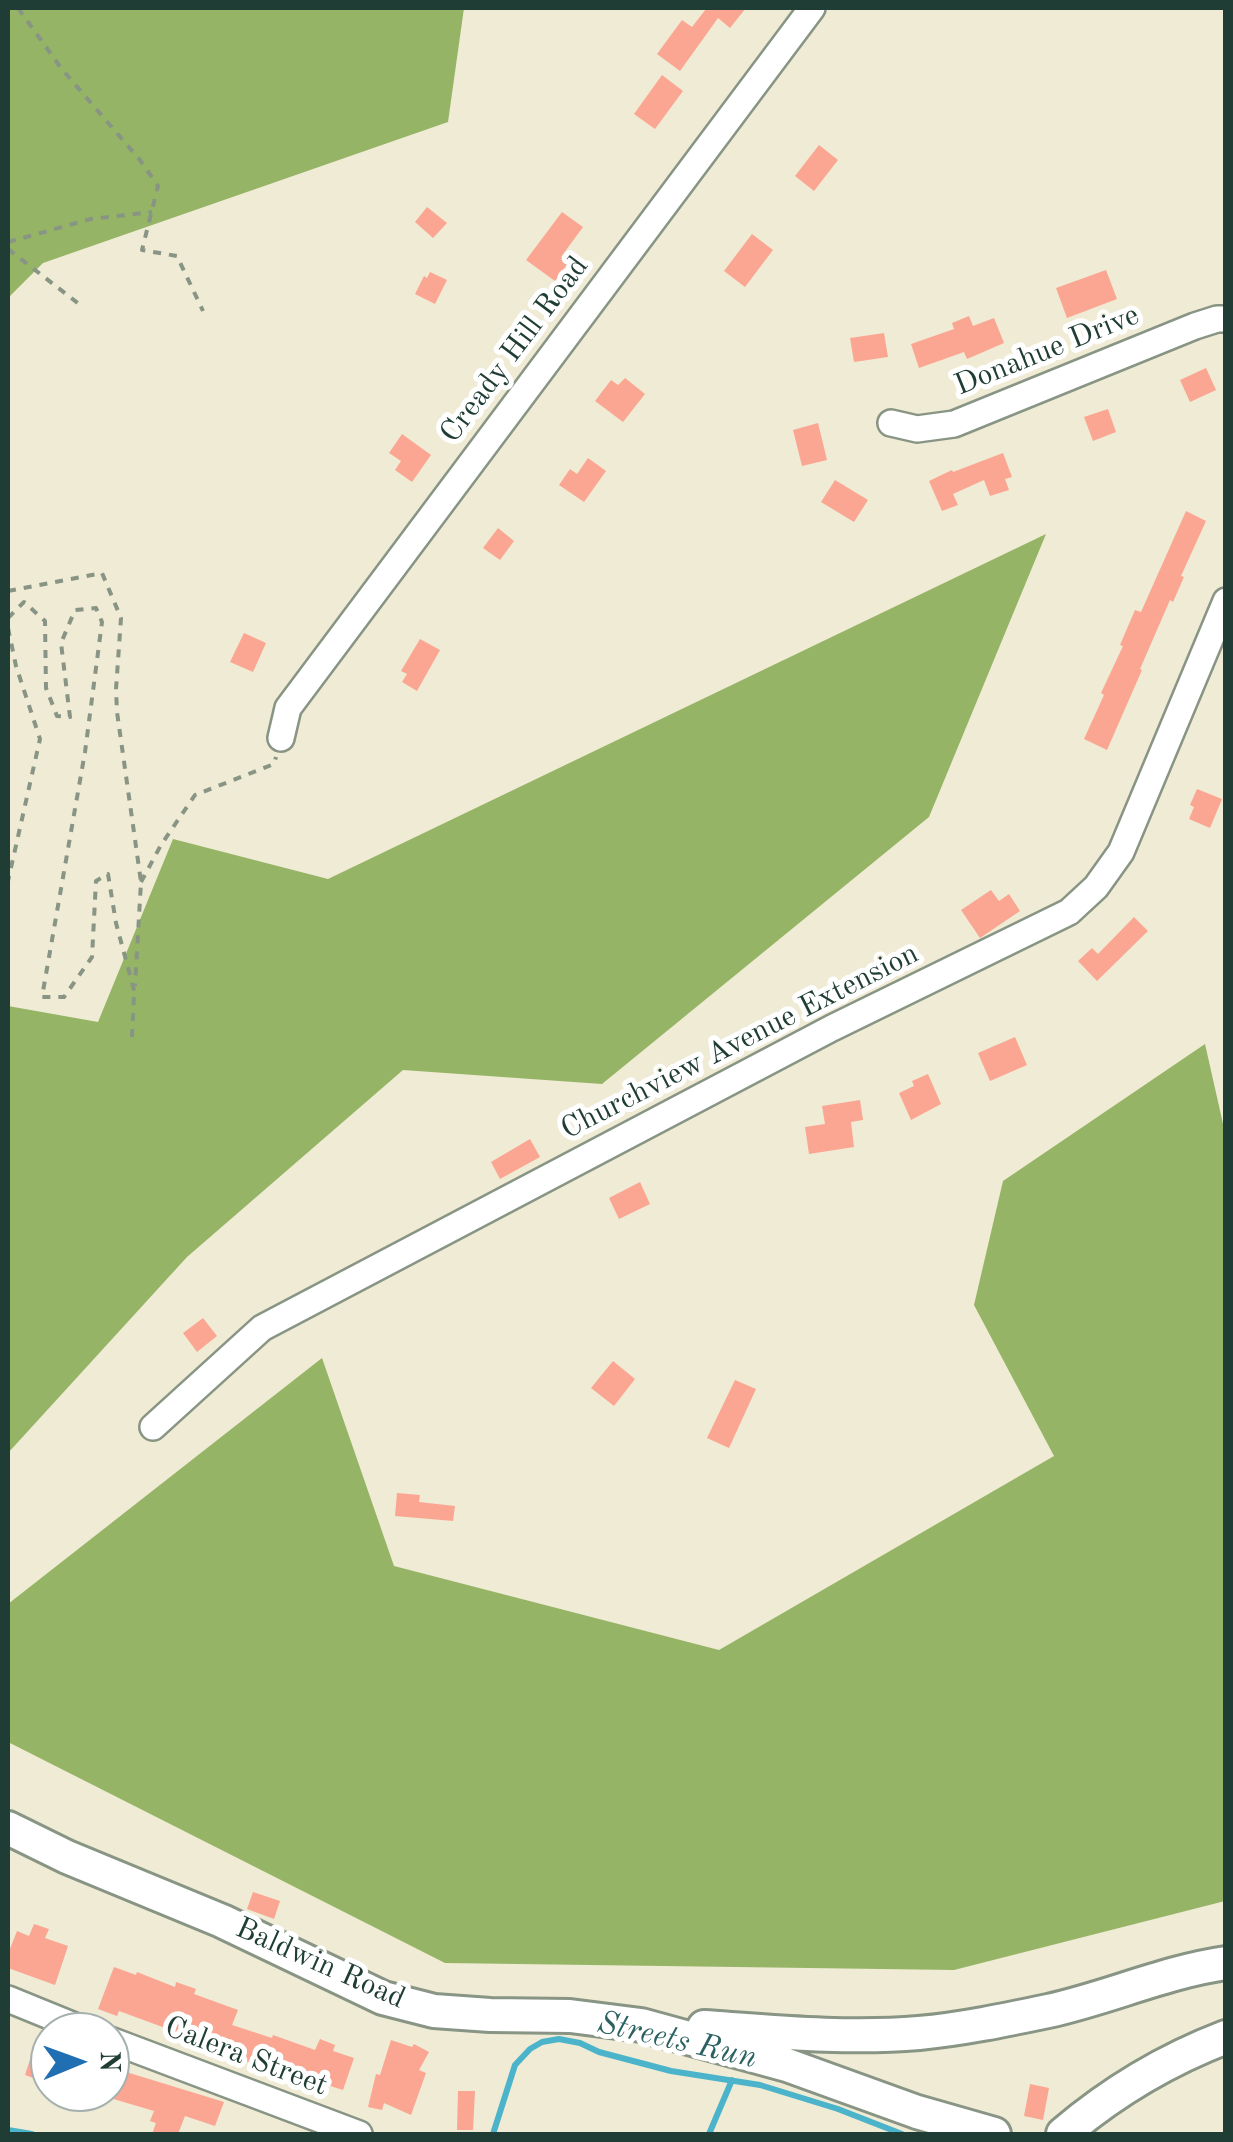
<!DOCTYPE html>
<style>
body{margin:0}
#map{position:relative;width:1233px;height:2142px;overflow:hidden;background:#f0ebd4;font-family:"Old Standard TT",serif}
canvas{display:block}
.frame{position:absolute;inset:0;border:10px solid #1f3d34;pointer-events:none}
.north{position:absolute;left:30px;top:2012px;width:100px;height:100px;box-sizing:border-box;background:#fff;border:2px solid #a5b1ae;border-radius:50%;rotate:89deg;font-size:28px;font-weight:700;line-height:40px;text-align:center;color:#1f3d34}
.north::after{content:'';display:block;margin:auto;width:35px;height:45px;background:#1f6fb2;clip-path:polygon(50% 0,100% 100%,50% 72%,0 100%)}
</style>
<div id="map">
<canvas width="1233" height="2142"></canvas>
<div class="frame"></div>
<div class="north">N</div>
</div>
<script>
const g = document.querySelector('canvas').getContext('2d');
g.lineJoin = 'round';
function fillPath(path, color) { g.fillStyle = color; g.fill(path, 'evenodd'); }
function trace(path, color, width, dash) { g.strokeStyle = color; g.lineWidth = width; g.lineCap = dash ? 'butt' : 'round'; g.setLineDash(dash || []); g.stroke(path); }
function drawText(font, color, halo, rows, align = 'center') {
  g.font = font + ' "Old Standard TT",serif'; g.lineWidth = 10; g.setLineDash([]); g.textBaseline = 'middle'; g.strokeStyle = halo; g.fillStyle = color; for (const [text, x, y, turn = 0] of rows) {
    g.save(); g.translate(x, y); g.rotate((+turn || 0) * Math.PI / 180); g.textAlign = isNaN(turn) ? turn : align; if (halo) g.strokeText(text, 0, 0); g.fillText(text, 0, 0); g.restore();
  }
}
const forest = new Path2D(`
 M8,8H464L448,122L43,263L8,298Z
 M1046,534L929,817L602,1084L403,1070L187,1257L8,1453V1006L98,1022L173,839L328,879Z
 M1205,1044L1226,1137L1225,1901L954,1970L445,1963L8,1742V1604L322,1358L394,1566L719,1650L1054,1456L974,1305L1003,1181Z`);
const stream = new Path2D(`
 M8,2130L32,2134
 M493,2134L515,2065L530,2049L542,2042L559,2039L580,2043L599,2052L671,2071L760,2085L838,2109L902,2134
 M709,2134L732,2080`);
const building = new Path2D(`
 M704,8H746L730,28L718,18L680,71L657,54L682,20L692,27L706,9Z
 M662,75L683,91L655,129L634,114Z
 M819,145L838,160L814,191L795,176Z
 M427,207L447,223L433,238L415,222Z
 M562,212L583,227L561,257L569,262L555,281L526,260Z
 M752,234L773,250L745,287L724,271Z
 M1106,270L1117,299L1067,318L1056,288Z
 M430,272L447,280L435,304L415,294L424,276L427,278Z
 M969,316L973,326L994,318L1004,343L967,359L964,352L919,368L911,344L954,329L952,323Z
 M884,333L888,357L854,362L850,338Z
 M1206,368L1216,390L1190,402L1180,380Z
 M625,378L645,394L623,422L595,401L611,380L618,385Z
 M1108,409L1116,432L1093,441L1084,417Z
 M818,423L827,460L802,466L793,430Z
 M402,434L431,455L412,482L395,470L401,461L389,453Z
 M1003,453L1012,477L1005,479L1009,490L990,496L984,480L953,494L958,505L942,511L929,481L952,470L953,472Z
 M588,458L606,471L584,502L559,485L570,469L577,474Z
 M835,480L868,500L854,522L821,502Z
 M1186,511L1206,521L1181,576L1184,577L1173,602L1170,600L1140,669L1142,670L1107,750L1084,739L1104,695L1101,693L1123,646L1120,645L1135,610L1141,612Z
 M498,528L514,541L500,560L483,548Z
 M244,633L266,643L253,672L230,662Z
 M420,639L440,650L417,691L402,682L407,674L401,671Z
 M1197,789L1222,799L1210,828L1189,819L1194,807L1190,805Z
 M991,890L999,901L1009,894L1020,911L980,938L961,910Z
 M1134,917L1148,931L1097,981L1078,961L1092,948L1098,954Z
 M1015,1037L1027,1065L990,1081L978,1053Z
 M928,1074L941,1104L911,1120L899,1093L914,1086L912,1081Z
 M860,1100L863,1120L851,1122L854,1147L809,1154L805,1127L825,1124L822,1106Z
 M530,1139L540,1157L500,1179L491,1162Z
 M640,1182L650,1204L619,1219L609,1198Z
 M203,1318L217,1336L197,1352L183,1333Z
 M613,1361L635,1379L614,1406L591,1388Z
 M735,1380L756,1389L729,1448L707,1438Z
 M397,1493L420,1495L419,1502L455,1506L453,1521L395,1516Z
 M253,1892L280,1901L274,1919L247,1909Z
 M34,1924L49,1929L45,1938L68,1946L55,1985L8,1968V1954L17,1931L29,1936Z
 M114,1967L136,1975L137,1972L175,1987L176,1982L196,1989L194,1994L238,2010L232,2025L272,2038L273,2035L315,2050L320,2039L335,2045L333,2051L354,2058L343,2090L321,2083L320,2086L230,2056L232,2049L199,2036L198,2040L119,2011L117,2016L98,2009Z
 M391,2040L412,2047L414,2044L429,2052L419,2070L426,2073L411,2115L384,2103L382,2110L368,2107L376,2074L380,2075Z
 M34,2047L50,2053V2084L25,2075Z
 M110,2067L224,2102L215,2126L185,2116L178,2134H152L156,2123L150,2121L154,2111L110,2098Z
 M1030,2084L1049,2088L1043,2120L1024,2116Z
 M458,2091H475L473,2130H457Z`);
const path = new Path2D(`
 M18,8L61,68L140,160L158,186L142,250L177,256L203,311
 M8,242L91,219L152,212
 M8,249L79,304
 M8,591L102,573L121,618L116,689L117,712L141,882L135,986
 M8,618L24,602L45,621L46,688L57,716L70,717L61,643L75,610L96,608L102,622L85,752L42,997H64L92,957L96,881L108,874L116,923L135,994
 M8,628L16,666L40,739L8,881
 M141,882L161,845L195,795L274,764L276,757
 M132,1037L134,995`);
const minor = new Path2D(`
 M891,423L917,429L954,424L1195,326L1217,319H1226
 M281,738L288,708L812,8
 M153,1427L262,1328L832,1028L1069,912L1096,887L1121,852L1226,601
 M8,1999L89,2032
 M110,2040L359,2134`);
const major = new Path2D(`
 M8,1828L67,1857L222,1921L383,1998L434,2011L490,2015L570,2016L641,2025L787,2065L917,2112L994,2134
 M704,2027C775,2032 848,2039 919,2033C962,2029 1005,2020 1048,2011C1108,1998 1164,1972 1226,1963
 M1063,2134C1111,2093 1166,2060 1226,2037`);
const streetNames = [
 ["Cready Hill Road",515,350,-53],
 ["Donahue Drive",1047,351,-22],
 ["Churchview Avenue Extension",740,1042,-27],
 ["Baldwin Road",320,1964,24],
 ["Calera Street",246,2057,21]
];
const waterNames = [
 ["Streets Run",677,2041,13]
];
fillPath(forest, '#95b466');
trace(stream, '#4bb4ca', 6);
fillPath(building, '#faa692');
trace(minor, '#889484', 30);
trace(major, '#889484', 38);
trace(path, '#889484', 4, [8, 8]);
trace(minor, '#fff', 25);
trace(major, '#fff', 32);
drawText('30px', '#1f3d34', '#fff', streetNames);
drawText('italic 32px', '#2c6161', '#fff', waterNames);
</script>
